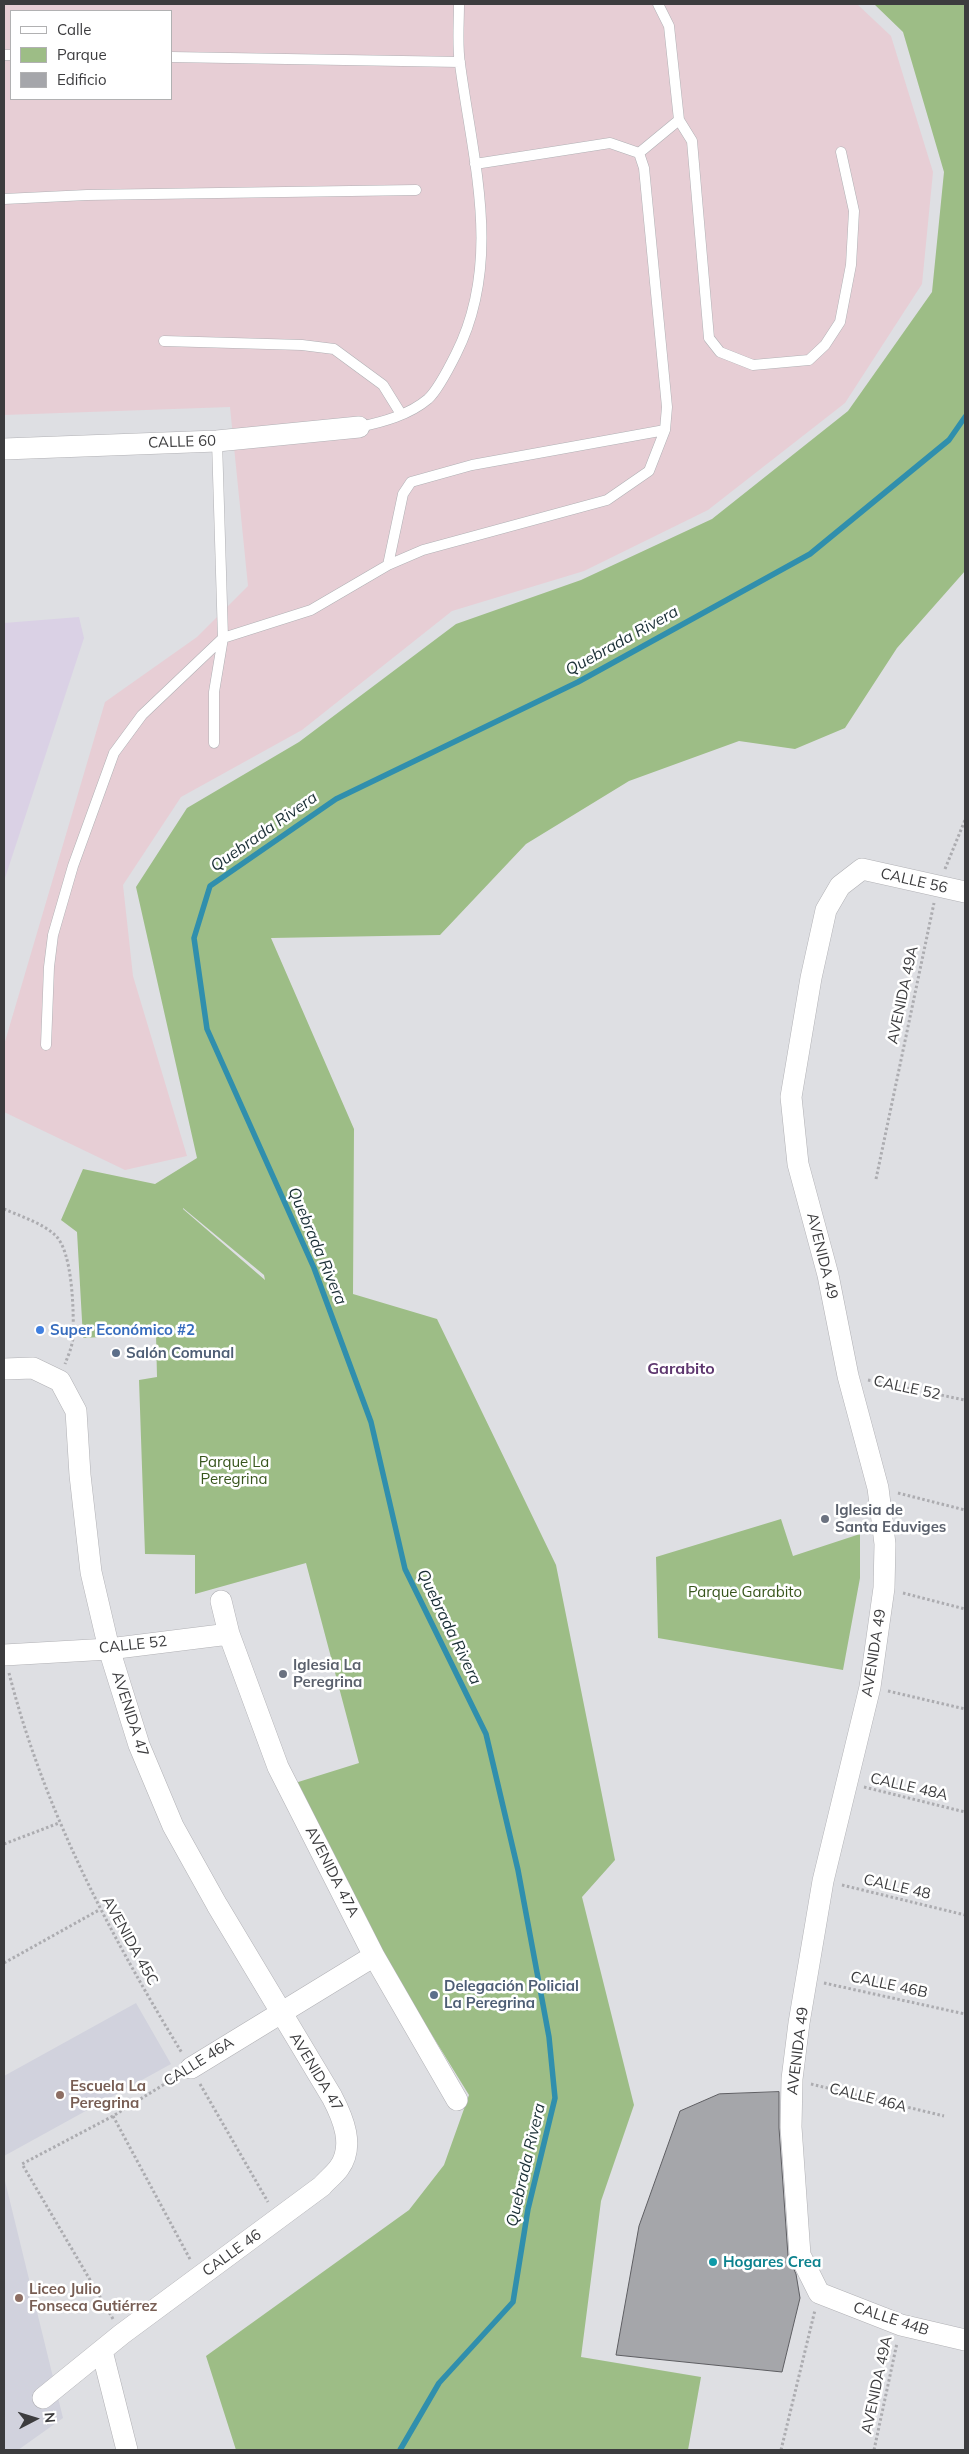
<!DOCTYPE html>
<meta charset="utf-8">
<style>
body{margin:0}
#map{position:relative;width:969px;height:2454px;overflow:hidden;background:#dedfe3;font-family:Mulish,sans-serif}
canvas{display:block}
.frame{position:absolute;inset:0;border:5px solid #3c3c3e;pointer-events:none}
.legend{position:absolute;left:10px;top:10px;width:162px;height:90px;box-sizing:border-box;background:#fff;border:1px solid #b1b1b2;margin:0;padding:6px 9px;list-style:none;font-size:15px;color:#3c3c3e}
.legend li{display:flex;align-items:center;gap:10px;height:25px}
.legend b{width:25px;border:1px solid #b1b1b2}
.north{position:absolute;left:10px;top:2394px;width:50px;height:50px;-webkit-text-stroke:4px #fff;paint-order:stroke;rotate:85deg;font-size:14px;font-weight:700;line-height:20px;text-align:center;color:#3c3c3e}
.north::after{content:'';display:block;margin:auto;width:18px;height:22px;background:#3c3c3e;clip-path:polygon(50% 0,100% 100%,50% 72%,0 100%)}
</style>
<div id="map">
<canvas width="969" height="2454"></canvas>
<div class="frame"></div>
<ul class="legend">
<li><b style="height:6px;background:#fff"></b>Calle</li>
<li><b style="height:14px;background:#9dbd86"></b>Parque</li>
<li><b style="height:14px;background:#a5a6aa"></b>Edificio</li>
</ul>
<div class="north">N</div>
</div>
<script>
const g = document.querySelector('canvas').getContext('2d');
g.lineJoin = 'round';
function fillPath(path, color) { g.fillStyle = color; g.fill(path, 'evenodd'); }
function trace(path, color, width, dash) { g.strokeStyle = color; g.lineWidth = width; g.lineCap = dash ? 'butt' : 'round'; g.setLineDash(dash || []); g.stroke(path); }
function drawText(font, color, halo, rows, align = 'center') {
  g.font = font + ' Mulish,sans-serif'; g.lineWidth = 5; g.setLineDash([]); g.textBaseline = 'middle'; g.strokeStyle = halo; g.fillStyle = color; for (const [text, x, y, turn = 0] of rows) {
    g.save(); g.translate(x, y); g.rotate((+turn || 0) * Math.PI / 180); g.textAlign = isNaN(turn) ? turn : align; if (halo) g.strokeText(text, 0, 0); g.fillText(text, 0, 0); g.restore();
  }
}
const commercial = new Path2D(`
 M79,617L84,638L4,881V623Z`);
const industrial = new Path2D(`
 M4,4H857L891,36L933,172L922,284L845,403L708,510L584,571L452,611L302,730L181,797L123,885L133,976L187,1156L125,1170L4,1112V1045L105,702L197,637L248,586L230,407L4,415ZM11,11H171V99H11Z`);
const built = new Path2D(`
 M136,2003L171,2064L4,2156V2076Z
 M4,2177L63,2418L18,2450H4Z`);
const green = new Path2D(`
 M874,4H965V571L897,648L845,728L795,749L739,741L629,781L526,844L440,935L271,938L354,1129L353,1294L437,1319L556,1565L615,1860L582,1897L634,2105L601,2201L581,2357L701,2377L688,2450H236L206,2356L409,2210L444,2165L469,2095L390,1967L295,1783L359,1763L306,1563L195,1594V1555L145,1554L139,1380L157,1377L156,1334L83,1338L77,1232L61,1220L83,1169L155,1184L197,1158L136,887L187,808L299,742L456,624L581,580L712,519L848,411L932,292L944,172L903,32ZM183,1208L264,1275L265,1280L183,1209Z
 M781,1519L793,1556L860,1534V1578L843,1670L658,1638L656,1557Z`);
const stream = new Path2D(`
 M400,2450L439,2383L513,2302L528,2209L555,2098L549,2037L518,1870L486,1734L405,1569L371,1422L314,1268L207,1029L194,938L210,886L336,799L578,682L810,554L949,440L965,417`);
const building = new Path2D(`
 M779,2092V2128L788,2256L796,2274L800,2298L782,2372L616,2355L639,2226L680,2111L719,2094Z`);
const path = new Path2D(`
 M945,869L965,820
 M876,1179L934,903
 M4,1209C20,1216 42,1223 55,1235C73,1251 74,1314 73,1338C72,1347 68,1356 65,1364
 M868,1380L965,1400
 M898,1493L965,1510
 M903,1593L965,1609
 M9,1673C44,1810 109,1933 182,2053
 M888,1691L965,1709
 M864,1787L965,1812
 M4,1844L59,1823
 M842,1885L965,1915
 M4,1963L99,1910
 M824,1983L965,2014
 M200,2084L268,2202
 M811,2084L944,2116
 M113,2116L191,2261
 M113,2319L22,2164L113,2116L176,2077
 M781,2450L815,2310
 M874,2450L897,2343`);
const service = new Path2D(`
 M658,4L669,26L679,120
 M4,55H11
 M171,57L460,62
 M475,164L610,143L639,153L679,120L692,141L709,338L720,352L753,365L809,360L825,345L840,322L851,265L854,211L841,152
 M4,199L87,195L416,190
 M164,341L302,345L334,349L383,385L401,414
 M359,427C383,422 409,415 428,399C438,390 450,366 456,354C503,261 473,162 460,64C457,45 459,24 459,4
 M388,565L423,550L607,500L649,471L665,430L667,407L644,168L639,153
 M214,743V692L223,638L217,441
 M46,1045L49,967L53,935L73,866L114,753L142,715L223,638L311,610L388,565L403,494L411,482L472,465L665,430`);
const minor = new Path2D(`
 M4,449L217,441L359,427
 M965,892L862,869L840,886L826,910L811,978L791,1097L798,1164L828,1275L848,1376L878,1488L885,1544L884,1588L870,1687L823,1881L799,2023L792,2079L791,2127L800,2255L819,2293L901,2325L965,2340
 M4,1369L33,1368L60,1381L76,1411L80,1475L91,1572L109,1649L139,1745L173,1826L217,1905L332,2097C343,2118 355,2146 339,2168C334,2175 327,2180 322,2186L122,2334L43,2398
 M229,1634L278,1767L374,1956L457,2100
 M4,1655L109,1649L229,1634L221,1601
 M191,2068L374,1956
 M102,2351L127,2450`);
const markers = [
 [40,1330,5,"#3f7fe0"],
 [116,1353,5,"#5c6f8a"],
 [825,1519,5,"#6b7280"],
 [283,1674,5,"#6b7280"],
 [434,1995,5,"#5c6f8a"],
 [60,2095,5,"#8d6e63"],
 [713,2262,5,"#0f9aa8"],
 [19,2298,5,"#8d6e63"]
];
const streetNames = [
 ["CALLE 60",182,442,-2],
 ["CALLE 56",914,881,13],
 ["AVENIDA 49A",903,995,-78],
 ["AVENIDA 49",822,1256,76],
 ["CALLE 52",907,1388,12],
 ["CALLE 52",133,1645,-6],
 ["AVENIDA 49",874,1653,-81],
 ["AVENIDA 47",130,1714,72],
 ["CALLE 48A",909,1787,13],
 ["AVENIDA 47A",332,1872,63],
 ["CALLE 48",897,1887,13],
 ["AVENIDA 45C",130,1941,61],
 ["CALLE 46B",889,1985,12],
 ["AVENIDA 49",798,2051,-83],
 ["CALLE 46A",199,2062,-32],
 ["AVENIDA 47",316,2072,59],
 ["CALLE 46A",868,2098,14],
 ["CALLE 46",232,2253,-36],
 ["CALLE 44B",891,2319,18],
 ["AVENIDA 49A",877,2385,-78]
];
const shopNames = [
 ["Super Económico #2",50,1330]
];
const serviceNames = [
 ["Salón Comunal",126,1353],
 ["Delegación Policial",444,1986],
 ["La Peregrina",444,2003]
];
const parkNames = [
 ["Parque La",234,1462],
 ["Peregrina",234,1479],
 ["Parque Garabito",745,1592]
];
const worshipNames = [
 ["Iglesia de",835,1510],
 ["Santa Eduviges",835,1527],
 ["Iglesia La",293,1665],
 ["Peregrina",293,1682]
];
const educationNames = [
 ["Escuela La",70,2086],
 ["Peregrina",70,2103],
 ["Liceo Julio",29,2289],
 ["Fonseca Gutiérrez",29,2306]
];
const cultureNames = [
 ["Hogares Crea",723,2262]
];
const waterNames = [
 ["Quebrada Rivera",622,641,-29],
 ["Quebrada Rivera",264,832,-35],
 ["Quebrada Rivera",317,1246,67],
 ["Quebrada Rivera",449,1627,64],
 ["Quebrada Rivera",526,2165,-77]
];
const neighbourhoodNames = [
 ["Garabito",681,1369]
];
fillPath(commercial, '#dad1e5');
fillPath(industrial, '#e7ced5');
fillPath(built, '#d1d2dd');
fillPath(green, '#9dbd86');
trace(stream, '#308fad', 5.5);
fillPath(building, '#a5a6aa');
trace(building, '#5e5e62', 1);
trace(service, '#b1b1b5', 11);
trace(minor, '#b1b1b5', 22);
trace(path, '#acacb0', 3, [2.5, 2.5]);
trace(service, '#fff', 10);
trace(minor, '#fff', 21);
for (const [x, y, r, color] of markers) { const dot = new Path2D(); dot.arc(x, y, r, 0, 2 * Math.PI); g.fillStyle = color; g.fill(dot); trace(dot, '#fff', 2); }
drawText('15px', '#3c3c3e', '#fff', streetNames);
drawText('bold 15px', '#366cbe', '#fff', shopNames, 'left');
drawText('bold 15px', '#4e5e75', '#fff', serviceNames, 'left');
drawText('15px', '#38561d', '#fff', parkNames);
drawText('bold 15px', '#5b616d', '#fff', worshipNames, 'left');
drawText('bold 15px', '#785e54', '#fff', educationNames, 'left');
drawText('bold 15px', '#0d838f', '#fff', cultureNames, 'left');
drawText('italic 16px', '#192e35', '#fff', waterNames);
drawText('bold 16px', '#5e376f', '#fff', neighbourhoodNames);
</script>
